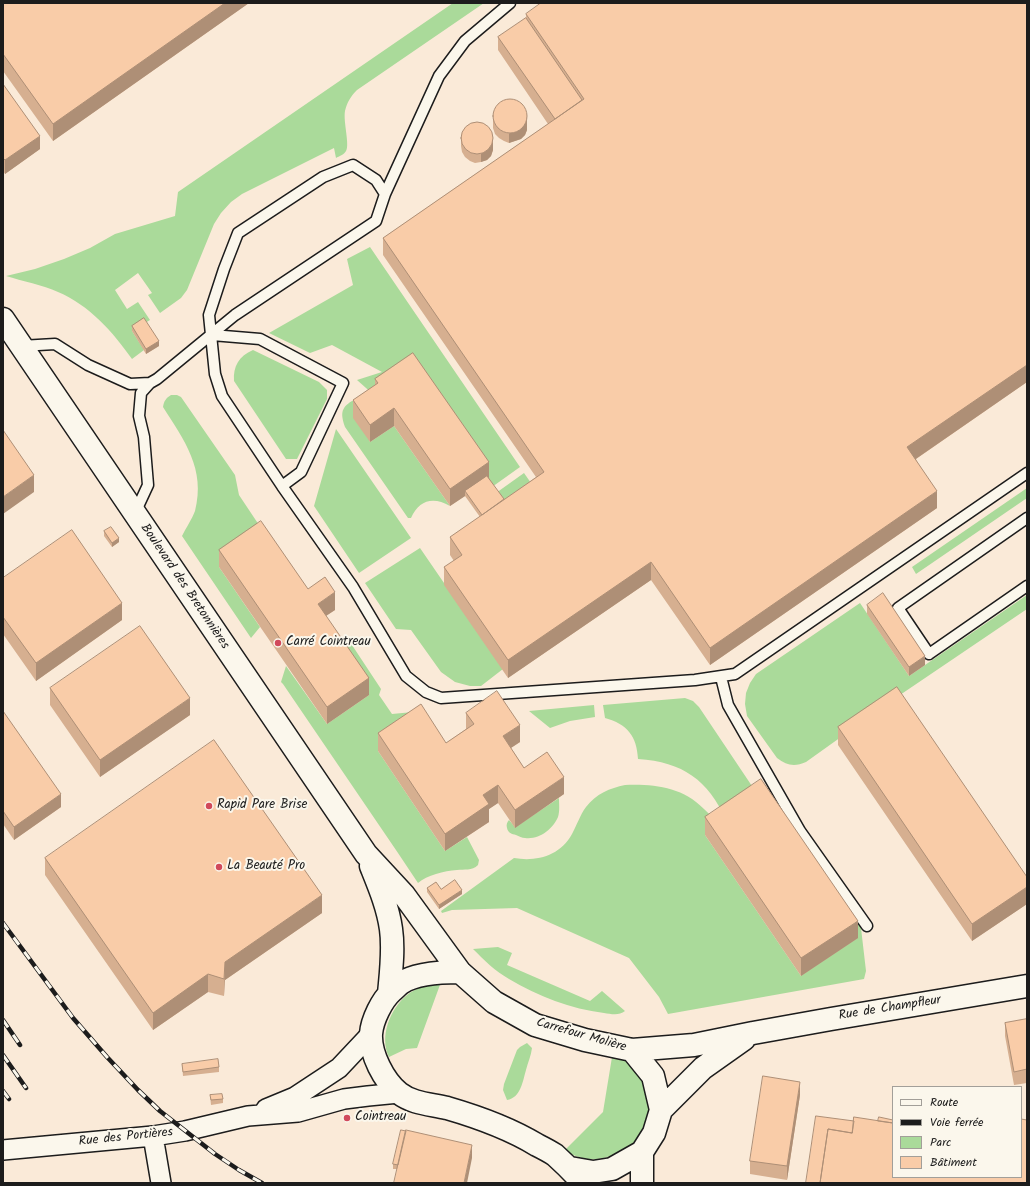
<!DOCTYPE html>
<meta charset="utf-8">
<style>
body{margin:0}
#map{position:relative;width:1030px;height:1186px;overflow:hidden;background:#faead8;font-family:Kalam,sans-serif}
canvas{display:block}
.frame{position:absolute;inset:0;border:4px solid #1c1c1c;pointer-events:none}
.legend{position:absolute;left:892px;top:1086px;width:130px;height:92px;box-sizing:border-box;background:#fbf7ec;border:1px solid #a29f99;margin:0;padding:5px 7px;list-style:none;font-size:12px;color:#1c1c1c}
.legend li{display:flex;align-items:center;gap:8px;height:20px}
.legend b{width:20px;border:1px solid #a29f99}
</style>
<div id="map">
<canvas width="1030" height="1186"></canvas>
<div class="frame"></div>
<ul class="legend">
<li><b style="height:5px;background:#fbf7ec"></b>Route</li>
<li><b style="height:5px;background:#1c1c1c"></b>Voie ferrée</li>
<li><b style="height:11px;background:#aada9a"></b>Parc</li>
<li><b style="height:11px;background:#f9cca8"></b>Bâtiment</li>
</ul>
</div>
<script>
const g = document.querySelector('canvas').getContext('2d');
g.lineJoin = 'round';
function fillPath(path, color) { g.fillStyle = color; g.fill(path, 'evenodd'); }
function trace(path, color, width, dash) { g.strokeStyle = color; g.lineWidth = width; g.lineCap = dash ? 'butt' : 'round'; g.setLineDash(dash || []); g.stroke(path); }
function drawText(font, color, halo, rows, align = 'center') {
  g.font = font + ' Kalam,sans-serif'; g.lineWidth = 4; g.setLineDash([]); g.textBaseline = 'middle'; g.strokeStyle = halo; g.fillStyle = color; for (const [text, x, y, turn = 0] of rows) {
    g.save(); g.translate(x, y); g.rotate((+turn || 0) * Math.PI / 180); g.textAlign = isNaN(turn) ? turn : align; if (halo) g.strokeText(text, 0, 0); g.fillText(text, 0, 0); g.restore();
  }
}
const green = new Path2D(`
 M453,3H484L357,90C351,96 347,102 345,111C343,121 350,145 346,151C344,155 339,156 336,158L334,148L242,194L231,202L221,213L214,224L187,290L181,298L160,313L148,295L152,293L138,273L115,290L127,309L138,302L150,320L132,331L144,350L132,359C113,332 89,305 58,292C43,285 22,281 6,276L35,269L64,259L90,248L115,234L175,216L178,192Z
 M370,247L520,467L492,487L375,396L357,380L382,372L332,345L310,353L269,333L353,285L347,259Z
 M253,350L319,382L327,390V399L297,459H286L234,381C233,366 239,356 253,350Z
 M171,395H177L181,397L235,475L239,495L265,534L219,567L260,627L251,638L182,536C186,528 192,519 195,511C206,469 184,440 163,407C164,401 166,398 171,395Z
 M352,401H358L370,442L394,426L450,506C433,496 419,500 411,518H408L345,427C341,415 340,408 352,401Z
 M336,429L411,538L359,573L314,506Z
 M524,473L538,493L503,504L496,493Z
 M1027,488V498L916,574L912,567Z
 M420,548L503,669L481,686H470L455,682L441,672L411,630L396,629L365,583Z
 M1027,595V609L897,697L806,762C795,767 787,766 777,758L747,716L745,704L746,693L750,683L756,674L860,603L909,676Z
 M350,642L381,689L379,695L392,714L413,712L378,751L445,851L467,837L479,860L478,865C472,871 464,869 457,870C444,871 427,875 418,883L398,853L283,684L281,682L286,666L327,724L369,695L338,650Z
 M685,698L693,701L699,707L760,798L726,820C708,780 683,762 638,759C637,736 627,724 605,718L603,705Z
 M594,705L595,717L570,721L550,728L529,711Z
 M625,785C655,784 682,787 704,809C710,814 714,820 719,825L705,835L801,976L837,908L858,920L861,928L866,971L864,979L668,1014L659,997L629,958L517,908L452,910L442,913L441,911L514,858C536,862 560,856 572,834C577,825 580,815 586,807C596,794 610,788 625,785Z
 M559,798C559,804 560,811 558,817C553,829 539,840 525,838C522,838 519,836 516,835C512,834 508,833 507,828C506,825 507,822 509,820L515,827Z
 M498,947L512,953L507,965L590,1001L602,991L625,1011C619,1016 611,1014 604,1013C571,1009 538,996 509,979C495,971 484,960 473,949Z
 M441,982L417,1048L406,1049L389,1057C379,1037 390,1009 407,995C417,987 429,985 441,982Z
 M527,1043L532,1048C531,1056 528,1062 526,1070C523,1080 521,1098 507,1100L503,1090L504,1084L517,1050L520,1047Z
 M613,1051C623,1057 633,1062 640,1071C644,1076 645,1085 647,1092C648,1096 651,1102 651,1106C650,1135 624,1157 596,1159C585,1160 574,1156 564,1151L603,1112Z`);
const lane = new Path2D(`
 M385,194L439,76L465,41L510,3
 M212,335L260,339L343,383L301,472L282,486
 M21,346L55,344L88,365L130,384L150,383
 M135,513L148,485L144,437L139,416L141,393L150,383L157,379L235,315L376,221L385,194L376,180L353,165L323,177L238,233L224,269L209,315L215,374L222,396L282,486L353,587L406,676L426,692L441,698L695,680L735,674L1027,473
 M1027,518L898,608L929,654L1027,586
 M721,677L728,705L800,831L867,926`);
const street = new Path2D(`
 M266,1109L295,1097L339,1068L371,1034
 M153,1136L161,1183
 M3,1150L153,1136L185,1131L248,1116L298,1112L344,1099L368,1096L399,1093`);
const secondary = new Path2D(`
 M3,319L366,854L404,895L460,972
 M371,866C379,886 388,907 391,929C394,950 391,972 389,994
 M632,1050L694,1045L753,1033L831,1019L1027,986
 M661,1110L703,1068L744,1039
 M642,1152V1183
 M570,1168L593,1172L612,1169L642,1152L654,1133L661,1110L653,1076L632,1050L585,1040L535,1025L494,1002L460,972C442,972 416,973 401,983C398,985 395,989 392,991C382,1000 372,1020 371,1034C370,1054 384,1081 399,1093C413,1104 431,1104 447,1108C478,1117 509,1128 537,1145C543,1148 549,1151 555,1155C565,1164 574,1173 583,1183`);
const rail = new Path2D(`
 M3,923L73,1018L107,1057L138,1090L160,1111L215,1154L239,1170L262,1183
 M3,1020L20,1045
 M3,1055L26,1088
 M3,1091L9,1099`);
const wall = new Path2D(`
 M3,3H249L53,141L3,71Z
 M1027,3V382L916,459L937,508L710,665L651,580L508,678L444,585V567L454,561L450,555V537L480,517L465,496L450,506L394,426L370,442L353,418V400L375,385V379L489,478L504,500L536,477L383,255V238L548,124L498,50V37L526,18V14Z
 M3,84L40,149L5,174L3,171Z
 M493,119L527,124V130L525,135L521,139L509,143L504,141L499,138L495,134L493,128Z
 M461,137L493,150L491,156L487,160L481,162L475,163L470,161L465,157L462,152L461,146Z
 M132,326L159,346L146,354L132,331Z
 M104,531L119,542L112,547L104,536Z
 M219,550L308,589L335,610L326,616L369,695L327,724L219,567Z
 M3,578L122,620L36,681L3,634Z
 M867,605L925,665L909,676L867,614Z
 M50,688L190,715L100,777L50,705Z
 M3,711L61,807L14,840L3,824Z
 M466,713L520,742L511,748L524,768L564,794L515,828L498,803L489,809V822L445,851L378,751V733L446,743L466,729Z
 M838,727L1027,877V904L972,941L838,745Z
 M705,817L858,938L801,976L705,835Z
 M45,858L322,913L225,980L224,996L208,992L153,1030L45,875Z
 M427,888L441,889L462,894L439,909L427,892Z
 M1027,1019V1083L1014,1085L1005,1036V1023Z
 M182,1064L219,1067V1072L183,1076Z
 M210,1095L223,1099V1103L211,1105Z
 M800,1095L787,1180L750,1174V1161Z
 M472,1158L397,1169H393V1164Z`);
const shadedWall = new Path2D(`
 M225,3H249L53,141V124Z
 M527,114V130L525,135L521,139L509,143V134Z
 M493,135V150L491,156L487,160L481,162V153Z
 M40,136V149L5,174V160Z
 M159,341V346L146,354V349Z
 M1027,365V382L907,465V447Z
 M394,408V426L370,442V425Z
 M489,462V479L465,491V496L450,506V489Z
 M34,475V492L3,514V497Z
 M937,491V508L710,665V648Z
 M119,538V542L112,547V543Z
 M651,562V580L508,678V660Z
 M335,592V610L318,621V604Z
 M122,603V620L36,681V663Z
 M925,656V665L909,676V667Z
 M369,678V695L327,724V707Z
 M190,698V715L100,777V760Z
 M520,725V742L503,753V736Z
 M564,777V794L515,828V810Z
 M498,785V803L489,809V822L445,851V834L483,795Z
 M61,794V807L14,840V827Z
 M1027,887V904L972,941V924Z
 M462,890V894L439,909V905Z
 M322,895V913L225,980L224,996L225,962Z
 M858,921V938L801,976V958Z
 M208,974V992L153,1030V1013Z
 M800,1082V1095L787,1180V1166Z
 M472,1145V1158L467,1183H464Z`);
const building = new Path2D(`
 M3,3H225L53,124L3,54Z
 M541,3H1027V365L907,447L937,491L710,648L651,562L508,660L444,567L462,555L450,537L544,472L383,238L584,99L526,14Z
 M526,18L582,100L555,119L498,37Z
 M3,84L40,136L5,160L3,158Z
 M493 116a17 17 0 1 1 34 0a17 17 0 1 1-34 0Z
 M461 138a16 16 0 1 1 32 0a16 16 0 1 1-32 0Z
 M144,318L159,341L146,349L132,326Z
 M413,353L489,462L450,489L394,408L370,425L353,400L378,383L375,379Z
 M3,430L34,475L3,497Z
 M487,476L504,499L482,515L465,491Z
 M261,521L308,589L325,577L335,592L318,604L369,678L327,707L219,550Z
 M111,527L119,538L112,543L104,531Z
 M72,530L122,603L36,663L3,617V578Z
 M883,593L925,656L909,667L867,605Z
 M140,626L190,698L100,760L50,688Z
 M897,687L1027,877V887L972,924L838,727Z
 M497,691L520,725L503,736L524,768L547,752L564,777L515,810L498,785L483,795L489,804L445,834L378,733L421,704L446,743L474,724L466,713Z
 M3,711L61,794L14,827L3,811Z
 M214,740L322,895L225,962L224,979L208,974L153,1013L45,858Z
 M761,779L858,921L801,958L705,817Z
 M455,880L462,890L439,905L427,888L436,882L441,889Z
 M1027,1019V1069L1014,1072L1005,1023Z
 M218,1059L219,1067L183,1072L182,1064Z
 M763,1076L800,1082L787,1166L750,1161Z
 M222,1094L223,1099L211,1100L210,1095Z
 M816,1116L854,1121L852,1133L828,1129L820,1183H806Z
 M854,1117L893,1123V1177H1021V1119L1027,1120V1183H820L828,1129L852,1133Z
 M879,1117L893,1120V1123L878,1121Z
 M401,1130L406,1131L398,1165L393,1164Z
 M406,1130L472,1145L464,1183H394Z`);
const markers = [
 [278,643,4,"#d1495b"],
 [209,806,4,"#d1495b"],
 [219,867,4,"#d1495b"],
 [347,1118,4,"#d1495b"]
];
const streetNames = [
 ["Boulevard des Bretonnières",184,587,56],
 ["Rue de Champfleur",890,1009,-9],
 ["Carrefour Molière",581,1036,16],
 ["Rue des Portières",126,1138,-6]
];
const poiNames = [
 ["Carré Cointreau",286,643],
 ["Rapid Pare Brise",217,806],
 ["La Beauté Pro",227,867],
 ["Cointreau",355,1118]
];
fillPath(green, '#aada9a');
trace(lane, '#1c1c1c', 13);
trace(street, '#1c1c1c', 22);
trace(secondary, '#1c1c1c', 25);
trace(lane, '#fbf7ec', 10);
trace(street, '#fbf7ec', 19);
trace(secondary, '#fbf7ec', 22);
trace(rail, '#1c1c1c', 4.5);
trace(rail, '#fbf7ec', 3, [9]);
fillPath(wall, '#d6af90');
fillPath(shadedWall, '#ae8f76');
fillPath(building, '#f9cca8');
trace(building, '#ae8f76', 1);
for (const [x, y, r, color] of markers) { const dot = new Path2D(); dot.arc(x, y, r, 0, 2 * Math.PI); g.fillStyle = color; g.fill(dot); trace(dot, '#fbf7ec', 1.5); }
drawText('13px', '#1c1c1c', '#fbf7ec', streetNames);
drawText('13px', '#1c1c1c', '#fbf7ec', poiNames, 'left');
</script>
